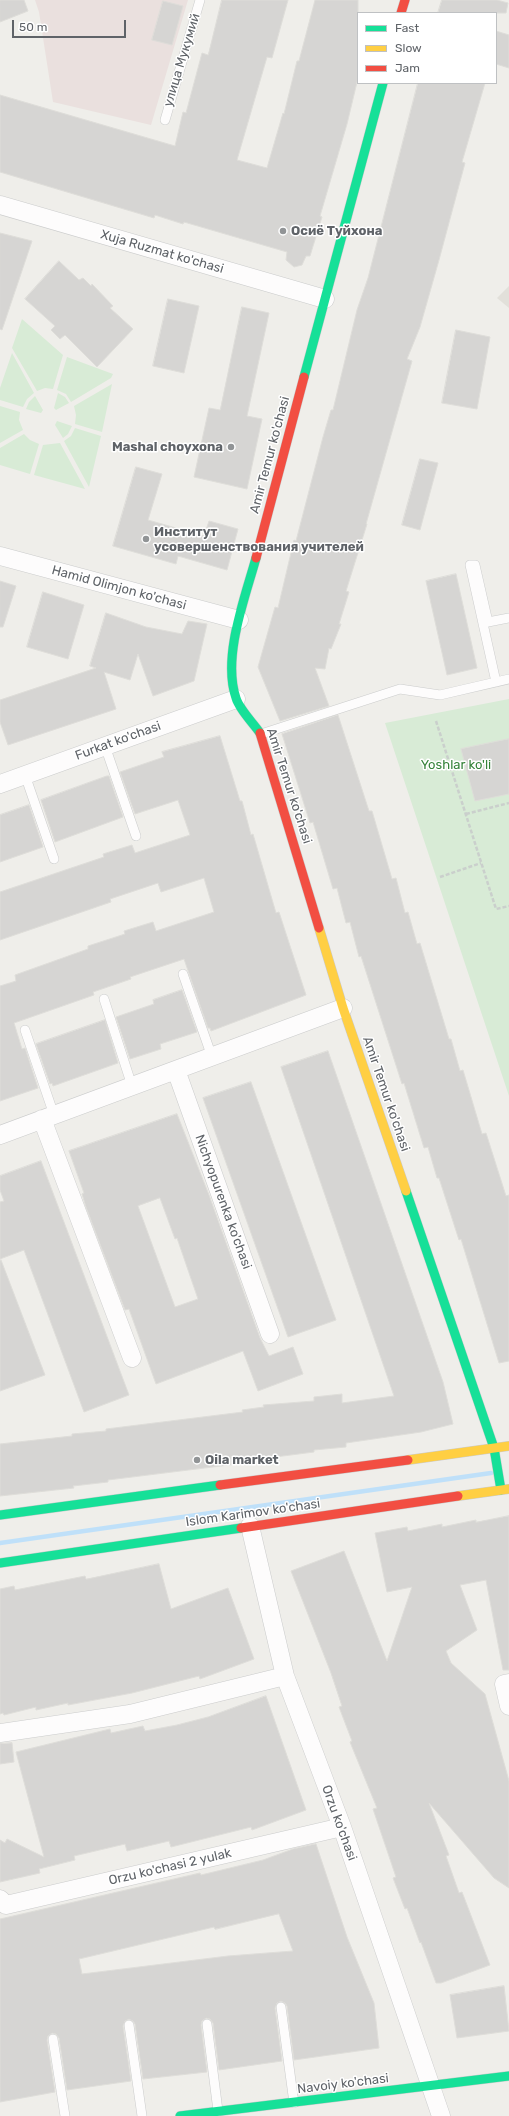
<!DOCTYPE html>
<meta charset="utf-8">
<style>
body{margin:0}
#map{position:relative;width:509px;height:2116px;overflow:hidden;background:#efeeea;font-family:Rubik,sans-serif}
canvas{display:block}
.legend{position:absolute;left:357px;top:12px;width:140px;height:72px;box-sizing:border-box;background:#fff;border:1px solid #bfc1c3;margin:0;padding:5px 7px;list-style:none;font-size:12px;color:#5f6368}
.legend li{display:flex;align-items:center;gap:8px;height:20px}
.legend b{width:20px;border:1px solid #bfc1c3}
.scale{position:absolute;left:12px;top:20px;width:114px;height:18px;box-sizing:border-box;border:2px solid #5f6368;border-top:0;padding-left:5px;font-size:12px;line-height:14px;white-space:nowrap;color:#5f6368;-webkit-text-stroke:3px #fff;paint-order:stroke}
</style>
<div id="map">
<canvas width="509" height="2116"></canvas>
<ul class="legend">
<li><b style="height:5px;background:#16e098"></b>Fast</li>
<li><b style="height:5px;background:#ffcf43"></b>Slow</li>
<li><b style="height:5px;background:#f24e42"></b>Jam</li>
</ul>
<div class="scale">50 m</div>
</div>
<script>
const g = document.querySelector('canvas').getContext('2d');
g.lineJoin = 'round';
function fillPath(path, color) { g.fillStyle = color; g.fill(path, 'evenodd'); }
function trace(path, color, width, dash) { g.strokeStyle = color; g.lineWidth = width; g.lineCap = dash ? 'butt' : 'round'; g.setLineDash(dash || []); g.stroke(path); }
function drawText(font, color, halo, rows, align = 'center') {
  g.font = font + ' Rubik,sans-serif'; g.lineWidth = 3; g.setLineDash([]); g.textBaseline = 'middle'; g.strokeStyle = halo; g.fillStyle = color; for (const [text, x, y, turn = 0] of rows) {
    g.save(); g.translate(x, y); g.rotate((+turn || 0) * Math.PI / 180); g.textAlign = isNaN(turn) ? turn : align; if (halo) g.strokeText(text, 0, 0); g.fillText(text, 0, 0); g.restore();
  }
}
const education = new Path2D(`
 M509,286V308L497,298Z`);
const medical = new Path2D(`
 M35,0H188L151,125L53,102L39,12Z`);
const green = new Path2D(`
 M22,319L63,355L53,389L45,388L37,391L12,348Z
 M12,353L34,393L27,399L23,407L0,400V388Z
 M67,357L113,374L111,378L71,402L66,394L57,390Z
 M112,384L102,432L75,424L76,415L74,406Z
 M58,393L65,397L69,403L56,410L54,408Z
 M35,396L43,410L41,413L26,409L29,402Z
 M0,406L20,412L19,420L23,430L0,443Z
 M57,421L72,426L68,434L63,438L55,425Z
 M75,428L101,436L89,487L64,441L71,436Z
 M24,434L30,440L39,444L30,474L0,465V448Z
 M60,443L85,489L34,475L43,445Z
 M509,699V1096L385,723Z`);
const stream = new Path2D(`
 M0,1543L491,1473`);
const building = new Path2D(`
 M0,0H24L28,11L0,22Z
 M222,0H288L272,58L267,57L237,160L267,168L283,113L284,114L297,61H299L315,0H358V78L347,124L320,216L322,217L310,256H306L302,265L294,267L286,260L287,252L184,222L183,224L155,215L154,218L0,172V95L175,146L183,112L186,113L202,53L208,55Z
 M442,0H497L508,3L506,13H438Z
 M163,1L183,6L172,45L152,40Z
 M496,31L509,35V68L496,64Z
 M418,83H485L462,162L465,163L439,260L420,327L407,359L412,361L366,524H367L346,591L349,592L339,624H341L331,649L329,648L325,669L315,668L329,706L280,721L258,667L275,607L278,608L294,540L296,541L323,437L331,410H333L357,310L368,278Z
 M0,233L32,241L2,330L0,329Z
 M59,261L79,280L83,278L91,286L92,284L113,306L110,308L133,329L97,367L65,335L60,339L51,330L55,326L25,299Z
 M168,299L199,306L184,373L153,366Z
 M242,307L269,313L247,416L262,419L247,489L194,477L209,408L220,410Z
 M456,330L490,337L477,409L442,403Z
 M420,459L438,463L420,530L402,525Z
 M136,467L162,474L148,520L204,536L209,521L238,529L227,570L178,556L176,564L113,546Z
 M456,574L477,668L447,675L426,581Z
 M0,581L16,586L3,627H0Z
 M43,592L84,605L68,659L27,647Z
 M106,613L146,627L182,634L188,621L207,624L194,681L153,696L138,654L130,680L104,672L116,709L8,745L0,722V700L96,668L90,666Z
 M338,715L369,811H372L392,879L396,878L405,913L408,912L417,944L420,943L449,1039H451L460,1071L463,1070L482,1134L486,1133L506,1196L509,1195V1361L499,1363L461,1239L459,1240L439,1178H437L428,1147L424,1148L404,1083L402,1084L361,956L359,957L350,922L346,923L337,888L333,889L313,822L310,823L282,734Z
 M220,736L240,801H242L251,835L253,834L276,913L279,912L306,995L211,1031L210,1028H208L184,959L130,977L131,979L93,992L94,995L14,1023L22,1049L25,1048L38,1088L0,1101V986L16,981L15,975L88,949V946L125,934L124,931L153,922L156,931L214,912L204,878L161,892L158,883L110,899L111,902L0,940V892L104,857L103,854L132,845L135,853L190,835L178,800L135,814L120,772L164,757L162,752Z
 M509,739V794L475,801L461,749Z
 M107,776H109L123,817L55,842L41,800Z
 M29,805L43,847L0,862V815Z
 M182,990L197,1032L160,1044L161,1049L130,1059L116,1017L154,1004L153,1000Z
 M105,1020L118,1063L53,1086L52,1083L50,1084L36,1044Z
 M328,1051L443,1382L453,1424L421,1432L346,1443V1447L314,1450V1452L244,1461L245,1463L108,1480V1482L73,1486L74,1488L0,1496V1444L72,1436V1434L106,1431V1429L243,1412L242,1410L264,1407L263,1405L314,1401V1397L342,1394V1403L394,1396L281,1067Z
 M251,1082L336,1320L288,1337L203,1098Z
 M177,1114L209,1195L260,1338L269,1356L293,1347L303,1374L258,1391L243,1351L156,1384L129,1309L125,1310L86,1207L82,1194L84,1193L69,1151ZM160,1198L175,1239L177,1238L198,1299L175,1307L138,1206Z
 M41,1161L129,1395L84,1412L24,1250L0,1259V1202L4,1201L0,1190V1176Z
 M1,1260L45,1375L0,1391V1261Z
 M509,1516V1670H503L486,1580L460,1585L477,1630L446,1651L451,1663L485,1694L509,1781V1888L494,1878L429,1803L449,1855L446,1856L459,1893L462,1892L490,1965L441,1983H436L421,1942L420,1943L407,1908L405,1909L393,1878L396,1877L373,1809L377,1808L350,1742L352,1741L339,1707L342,1706L331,1673L291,1571L344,1551L387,1661L412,1587L387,1592L375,1533L407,1527L408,1531L442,1524V1527L476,1520V1522Z
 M159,1564L171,1609L228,1588L254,1659L200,1679L199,1676L132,1693L68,1705V1703L36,1710V1707L4,1715L3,1713L0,1714V1589L14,1586L15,1590L85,1576L86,1579Z
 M266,1696L306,1810L252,1830L251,1827L171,1847L169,1841L127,1851L125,1844L74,1856L75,1860L39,1869L40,1873L0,1882V1840L5,1843L7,1839L44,1857L16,1752L110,1729L111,1733L143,1726L145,1731L177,1725L208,1717Z
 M12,1743L14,1762L0,1764V1744Z
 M316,1844L347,1937L374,2003L379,2048L294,2060L287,2006L285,2003L281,2001L277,2003L275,2008L282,2061L219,2070L213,2023L210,2019L206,2018L202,2021L201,2025L207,2072L143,2079L135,2024L133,2021L129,2019L125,2021L123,2026L131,2081L67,2090L59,2038L56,2034L52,2033L48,2036L47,2040L55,2092L0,2102V1919L200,1873L201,1875L263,1860L293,1849ZM279,1914L293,1951L228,1956L82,1974L79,1959L214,1927L215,1929Z
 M504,1986L509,2031L457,2038L450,1995Z`);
const path = new Path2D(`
 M436,721L496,909L509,906
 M466,814L509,803
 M440,877L481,863`);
const lane = new Path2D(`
 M165,120L200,0
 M496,682L470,565H475L488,622L509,618
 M261,734L400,689L440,695L509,679
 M105,746L136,836
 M25,775L54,859
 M183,974L212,1057
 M104,999L132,1086
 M25,1030L54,1115
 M281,2007L294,2103
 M207,2024L218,2111
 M129,2025L142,2116
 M53,2039L65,2116`);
const street = new Path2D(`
 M0,205L325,299
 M0,556L239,620
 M0,784L236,699
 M176,1070L270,1334
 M42,1119L132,1358
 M0,1135L343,1008
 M250,1526L285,1676L342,1827L441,2116
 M509,1683L504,1684L509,1706
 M0,1733L130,1714L285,1676
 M0,1899L6,1905L342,1827`);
const fast = new Path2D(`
 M304,377L383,83
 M256,558C245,598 222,657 236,698C239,709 254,724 260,733
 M406,1191L494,1448L501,1490
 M0,1515L220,1485
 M0,1563L241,1528
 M180,2116L509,2076`);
const slow = new Path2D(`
 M319,928L343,1008L406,1191
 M408,1460L509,1446
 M458,1496L509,1489`);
const jam = new Path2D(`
 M401,13L405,0
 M256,558L304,377
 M260,733L319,928
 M220,1485L408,1460
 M241,1528L458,1496`);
const markers = [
 [283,231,4,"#919496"],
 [231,447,4,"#919496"],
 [146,539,4,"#919496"],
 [197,1460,4,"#919496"]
];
const streetNames = [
 ["улица Мукумий",182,60,-73],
 ["Xuja Ruzmat ko'chasi",162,252,16],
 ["Amir Temur ko'chasi",270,455,-75],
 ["Hamid Olimjon ko'chasi",119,588,15],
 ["Furkat ko'chasi",118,741,-20],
 ["Amir Temur ko'chasi",289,786,72],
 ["Amir Temur ko'chasi",386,1094,71],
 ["Nichyopurenka ko'chasi",223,1202,70],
 ["Islom Karimov ko'chasi",253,1513,-8],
 ["Orzu ko'chasi",339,1823,70],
 ["Orzu ko'chasi 2 yulak",170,1867,-13],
 ["Navoiy ko'chasi",343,2084,-7]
];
const poiNames = [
 ["Осиё Туйхона",291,231],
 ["Mashal choyxona",223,447,"right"],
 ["Институт",154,532],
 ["усовершенствования учителей",154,547],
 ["Oila market",205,1460]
];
const parkNames = [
 ["Yoshlar ko'li",456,765]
];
fillPath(education, '#e2e0da');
fillPath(medical, '#eae0de');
fillPath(green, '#d8ebd6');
trace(stream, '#bfe0f9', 4.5);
fillPath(building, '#d6d5d3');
trace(building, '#deddd9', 1);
trace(lane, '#cbcccc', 10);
trace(street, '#cbcccc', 19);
trace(fast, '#cacacb', 10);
trace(slow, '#cacacb', 10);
trace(jam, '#cacacb', 10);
trace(path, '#cacfcc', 2.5, [4, 2]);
trace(lane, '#fdfcfc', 9);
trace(street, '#fdfcfc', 18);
trace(fast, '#16e098', 9);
trace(slow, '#ffcf43', 9);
trace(jam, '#f24e42', 9);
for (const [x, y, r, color] of markers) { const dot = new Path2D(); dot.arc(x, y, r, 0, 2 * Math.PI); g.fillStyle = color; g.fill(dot); trace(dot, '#fff', 1.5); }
drawText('13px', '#5f6368', '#fff', streetNames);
drawText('bold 13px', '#5f6368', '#fff', poiNames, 'left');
drawText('13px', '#348238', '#fff', parkNames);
</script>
